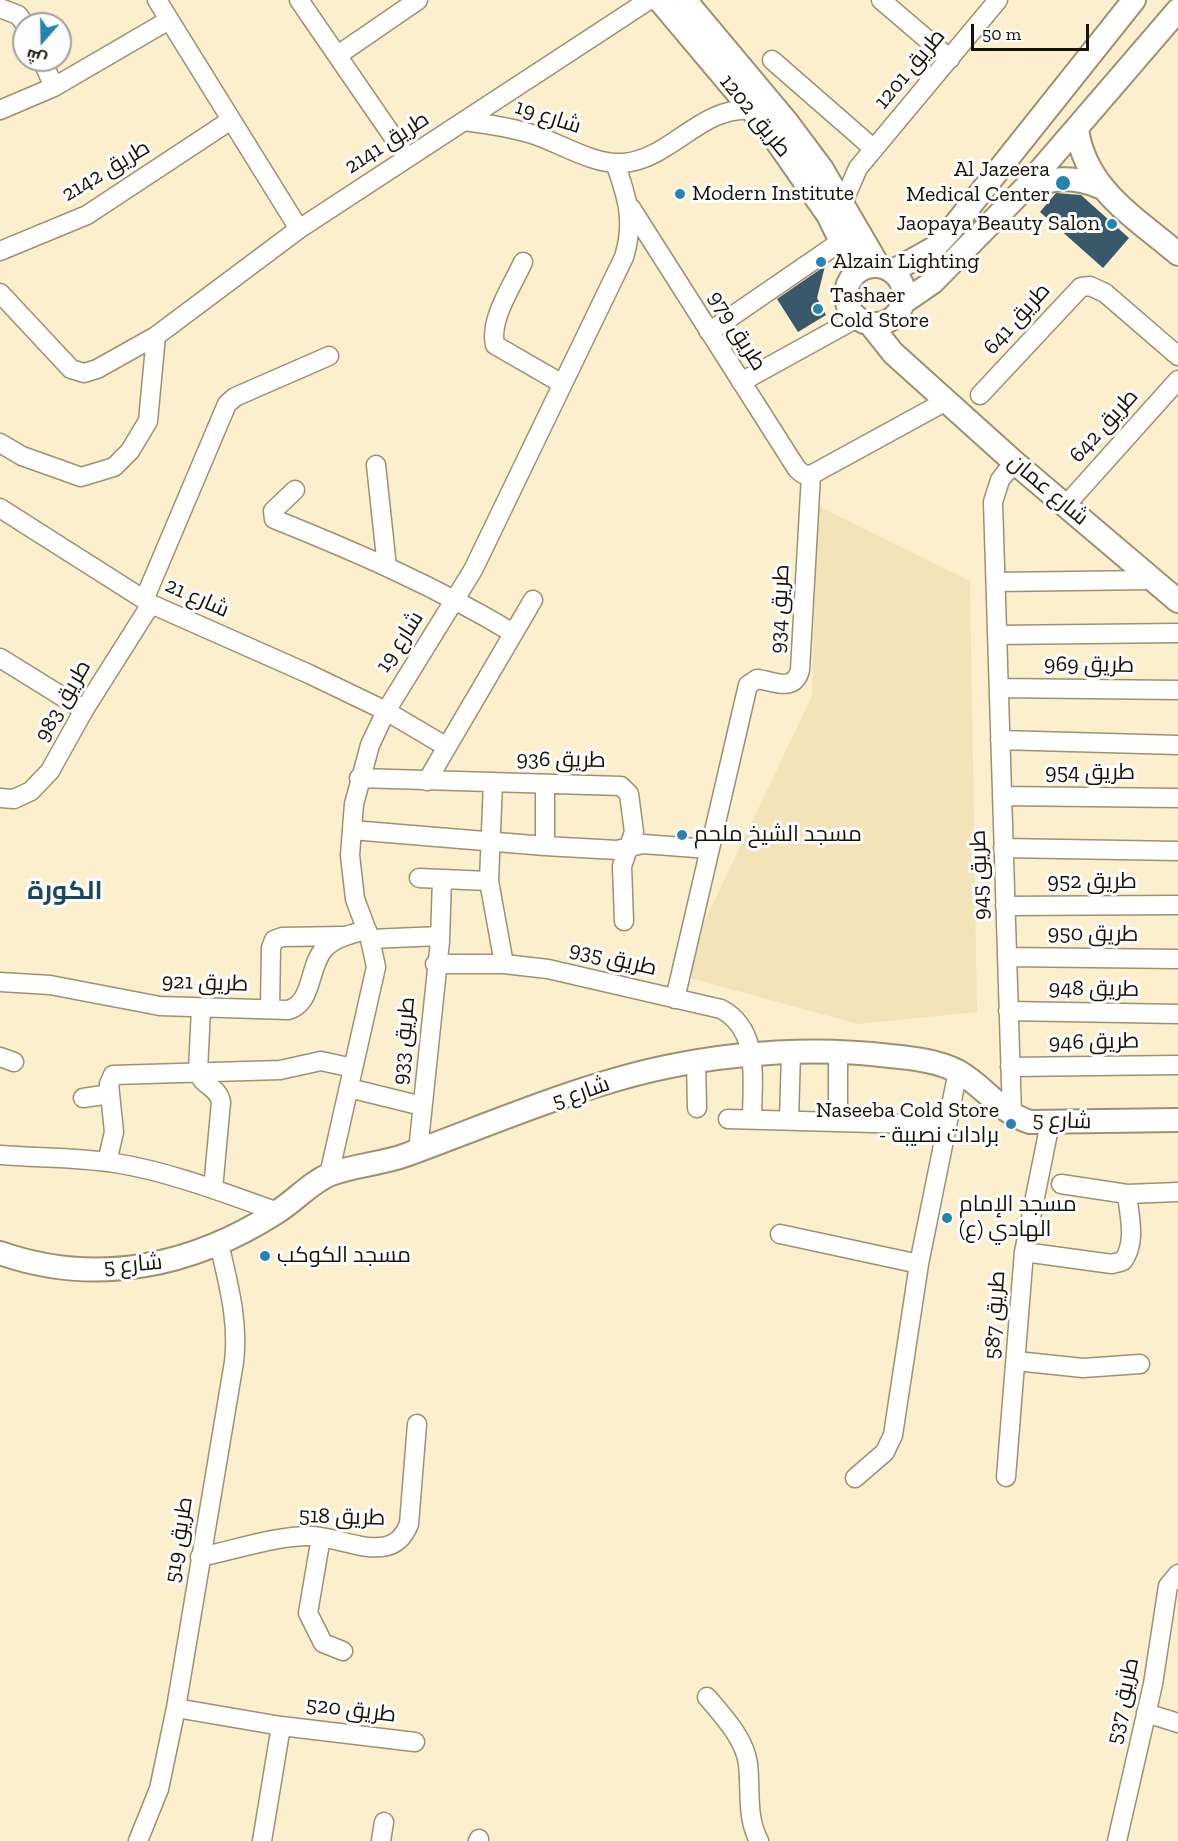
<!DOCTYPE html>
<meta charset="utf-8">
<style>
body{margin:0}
#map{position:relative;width:1178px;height:1841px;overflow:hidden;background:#fcefcd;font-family:"Zilla Slab",Cairo,serif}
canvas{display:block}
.north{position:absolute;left:12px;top:12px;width:60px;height:60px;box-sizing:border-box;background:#fdfdfd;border:2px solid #a19f9b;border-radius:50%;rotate:200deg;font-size:16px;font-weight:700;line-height:24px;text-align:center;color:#171207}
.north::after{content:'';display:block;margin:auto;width:21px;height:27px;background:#2385b0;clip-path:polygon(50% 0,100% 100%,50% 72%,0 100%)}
.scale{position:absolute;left:971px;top:24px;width:118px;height:27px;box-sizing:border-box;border:3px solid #171207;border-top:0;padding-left:8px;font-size:18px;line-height:21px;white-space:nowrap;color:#171207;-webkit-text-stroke:4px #fdfdfd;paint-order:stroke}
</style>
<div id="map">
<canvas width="1178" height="1841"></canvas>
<div class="north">ش</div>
<div class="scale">50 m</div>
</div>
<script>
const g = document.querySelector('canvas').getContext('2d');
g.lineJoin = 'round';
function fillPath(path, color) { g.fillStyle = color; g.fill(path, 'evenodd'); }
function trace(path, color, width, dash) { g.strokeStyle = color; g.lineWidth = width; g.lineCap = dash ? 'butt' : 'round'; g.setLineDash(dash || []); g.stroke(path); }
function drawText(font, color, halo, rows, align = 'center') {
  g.font = font + ' "Zilla Slab",Cairo,serif'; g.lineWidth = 6; g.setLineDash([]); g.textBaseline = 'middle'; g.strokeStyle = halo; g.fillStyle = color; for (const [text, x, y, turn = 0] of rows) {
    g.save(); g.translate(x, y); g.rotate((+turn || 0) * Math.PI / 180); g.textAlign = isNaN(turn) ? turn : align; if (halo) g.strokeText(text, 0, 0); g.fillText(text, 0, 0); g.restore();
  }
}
const built = new Path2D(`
 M816,505L970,581L977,1012L858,1024L679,975L812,696Z`);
const building = new Path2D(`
 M1056,193L1081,195L1129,238L1103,268L1040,212Z
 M825,266L817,298L826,315L798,332L777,299Z`);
const minor = new Path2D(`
 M157,0L299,229
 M299,0L407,157
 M881,0L950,59
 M0,8L18,15L25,24
 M338,55L418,0
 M42,60L54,87
 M772,60L874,149
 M0,110L54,87L169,20
 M464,121C487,124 510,127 532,134C560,143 593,165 623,163C672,159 701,105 752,110
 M842,205L858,168L998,0
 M631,208L797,469L803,474L811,475
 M0,251L87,215L231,120
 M523,262C513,285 489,319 495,345L561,383
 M0,293L71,369L84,373L97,369L156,336L299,229L649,0
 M709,332L840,242
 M741,382L857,318
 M980,395L1081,287L1090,286L1105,293L1178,356
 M0,443L22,456L81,477L114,467L130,451L148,421L156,336
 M376,465L387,567
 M811,475L948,400
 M295,490L273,511L274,519C356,552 437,587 513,633
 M1066,505L1178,380
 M0,508L151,604L309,674L386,711L447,747
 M996,582L1151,580
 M144,600L227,404L235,397L329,356
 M997,635L1178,633
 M0,658L84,710
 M999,688L1178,690
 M1000,740L1178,745
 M359,778L621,786L629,794L634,832L622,866L624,921
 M427,781L533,600
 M493,782L489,881L504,964
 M1002,796L1178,798
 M0,798L14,799L31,791L50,771L84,710L151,604
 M352,830L545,846L617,850L643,844L709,849
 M545,846V785
 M1003,848L1178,851
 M419,878L489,881
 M1005,906L1178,905
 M370,939L440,936
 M1007,957L1178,959
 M435,964H504L548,969L721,1009C761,1030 752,1081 752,1119
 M0,982L50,985L160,1006L288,1010C314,1003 308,965 325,948C336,937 352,934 367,930
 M675,999L748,685L757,679C773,681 794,693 800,670L811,475
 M201,1008L198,1071C201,1086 218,1086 221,1102L213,1189
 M270,1009L271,948L274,940L282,937L343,936
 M1008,1011L1178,1014
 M0,1057L14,1062
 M696,1062L697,1108
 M1010,1067L1178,1065
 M349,1088L422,1106
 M83,1098L110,1094
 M1012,1115L993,502L1000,480L1014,462
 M728,1119L946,1125
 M789,1120L791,1053
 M838,1121V1053
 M418,1151L440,941L442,879
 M0,1155C38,1158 77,1157 115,1163C171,1172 224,1193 278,1212
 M107,1162L114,1132L109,1084L113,1075L280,1070L321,1061L353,1068
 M329,1175L376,967L370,939L355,899L350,855L354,804L370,745L386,711L473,570L624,257C635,222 627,196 615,163
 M1061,1184L1127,1194L1178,1192
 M780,1234L919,1264
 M1024,1252L1112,1264L1123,1261C1137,1242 1129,1215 1127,1194
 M1016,1361L1083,1368L1140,1364
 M1006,1477L1024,1252L1050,1123
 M855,1478L885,1452L893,1435L919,1264L958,1071
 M321,1537L308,1613L323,1643L343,1651
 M200,1557C235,1550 274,1536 310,1536C334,1536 363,1552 387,1546C399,1543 405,1534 409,1524L417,1424
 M707,1697C723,1716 745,1739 748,1764C751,1791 746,1816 759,1841
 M176,1708L281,1726L415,1742
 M1146,1713L1178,1723
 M138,1841L159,1789L176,1708L234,1362C239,1321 228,1283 219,1243
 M262,1841L281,1726
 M381,1841L384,1822
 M478,1841L479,1839
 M1117,1841L1153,1684L1168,1586L1178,1574`);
const tertiary = new Path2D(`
 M659,0L771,133L828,215L856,272
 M685,0L787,122L822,169L878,265
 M1077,129C1085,189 1135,217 1178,254
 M1025,188C1052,178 1073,175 1100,187
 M846 295a29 29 0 1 1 58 0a29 29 0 1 1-58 0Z
 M893,271L934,248L950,231L1134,0
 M904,302L933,282L1025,188L1178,10
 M870,324L893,353L1014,462L1178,601
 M0,1253C97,1287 193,1266 277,1212C296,1200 311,1182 331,1174C355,1165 381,1164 406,1155C488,1125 580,1085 666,1067C737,1052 817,1047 890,1056C912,1058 939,1061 959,1072C985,1087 1001,1113 1030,1122L1178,1120`);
const markers = [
 [1063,183,8,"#2385b0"],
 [680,194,6,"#2385b0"],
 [1112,224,6,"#2385b0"],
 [821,262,6,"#2385b0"],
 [818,309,6,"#2385b0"],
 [682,835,6,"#2385b0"],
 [1011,1124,6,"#2385b0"],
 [947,1218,6,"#2385b0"],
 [265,1256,6,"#2385b0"]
];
const streetNames = [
 ["طريق 1201",910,69,-50],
 ["طريق 1202",755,116,51],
 ["شارع 19",548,117,18],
 ["طريق 2141",387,143,-33],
 ["طريق 2142",106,171,-31],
 ["طريق 641",1017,319,-48],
 ["طريق 979",737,331,58],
 ["طريق 642",1104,426,-48],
 ["شارع عمان",1048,490,40],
 ["شارع 21",197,598,24],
 ["طريق 934",780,609,-87],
 ["شارع 19",400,642,-57],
 ["طريق 969",1089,665,1],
 ["طريق 983",63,701,-60],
 ["طريق 936",561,760,1],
 ["طريق 954",1090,773],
 ["طريق 945",980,875,-92],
 ["طريق 952",1092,882],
 ["طريق 950",1093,934,1],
 ["طريق 935",613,959,13],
 ["طريق 921",205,983,2],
 ["طريق 948",1094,989,1],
 ["طريق 933",404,1041,-85],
 ["طريق 946",1094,1042,-1],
 ["شارع 5",581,1093,-19],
 ["شارع 5",1062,1121,2],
 ["شارع 5",133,1265,-5],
 ["طريق 587",995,1315,-86],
 ["طريق 518",342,1517,2],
 ["طريق 519",179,1540,-81],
 ["طريق 537",1123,1701,-78],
 ["طريق 520",351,1710,7]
];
const poiNames = [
 ["Al Jazeera",1050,170,"right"],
 ["Medical Center",1050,195,"right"],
 ["Modern Institute",692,194],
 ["Jaopaya Beauty Salon",1100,224,"right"],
 ["Alzain Lighting",833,262],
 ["Tashaer",830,296],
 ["Cold Store",830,321],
 ["مسجد الشيخ ملحم",694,835],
 ["Naseeba Cold Store",999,1111,"right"],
 ["- برادات نصيبة",999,1136,"right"],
 ["مسجد الإمام",959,1205],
 ["الهادي (ع)",959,1230],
 ["مسجد الكوكب",277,1256]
];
const quarterNames = [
 ["الكورة",65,892]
];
fillPath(built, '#f2e3b9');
fillPath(building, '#39596a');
trace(minor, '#9d9171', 21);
trace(tertiary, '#9d9171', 26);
trace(minor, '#fff', 18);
trace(tertiary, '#fff', 22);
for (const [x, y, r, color] of markers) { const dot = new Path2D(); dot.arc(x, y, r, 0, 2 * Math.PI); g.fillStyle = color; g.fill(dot); trace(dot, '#fdfdfd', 2); }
drawText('22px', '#171207', '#fdfdfd', streetNames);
drawText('22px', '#171207', '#fdfdfd', poiNames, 'left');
drawText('bold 26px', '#1c485d', '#fdfdfd', quarterNames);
</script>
